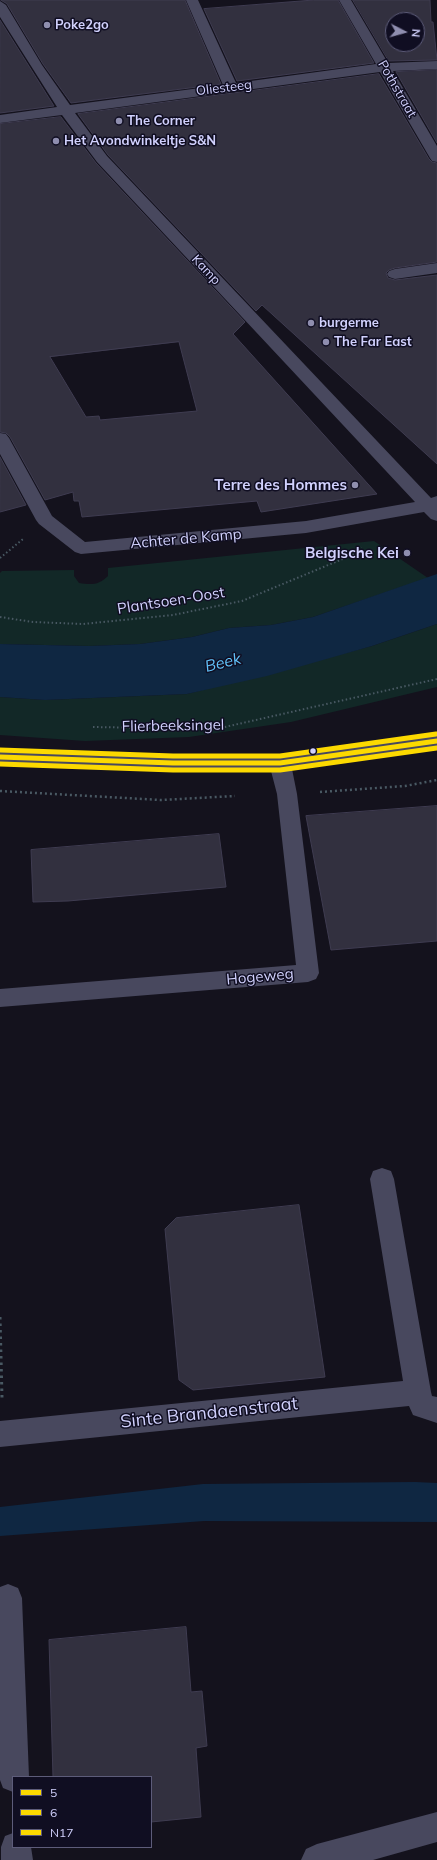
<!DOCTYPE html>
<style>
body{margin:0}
#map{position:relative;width:437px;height:1860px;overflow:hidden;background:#14121d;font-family:Mulish,sans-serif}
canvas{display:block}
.legend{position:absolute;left:12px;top:1776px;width:140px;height:72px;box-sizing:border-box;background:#100e22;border:1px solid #5d5c7a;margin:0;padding:5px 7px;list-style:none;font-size:12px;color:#d1d1fd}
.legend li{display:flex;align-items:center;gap:8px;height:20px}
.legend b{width:20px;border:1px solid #5d5c7a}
.north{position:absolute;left:385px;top:12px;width:40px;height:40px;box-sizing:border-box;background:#100e22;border:1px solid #5d5c7a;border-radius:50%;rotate:96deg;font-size:11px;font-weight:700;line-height:16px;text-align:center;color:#d1d1fd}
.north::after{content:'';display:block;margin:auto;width:14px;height:18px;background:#8f8eaf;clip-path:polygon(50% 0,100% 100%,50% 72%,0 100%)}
</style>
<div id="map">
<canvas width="437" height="1860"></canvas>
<ul class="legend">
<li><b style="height:5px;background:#fcd900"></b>5</li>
<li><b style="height:5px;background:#fcd900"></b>6</li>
<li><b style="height:5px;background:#fcd900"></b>N17</li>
</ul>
<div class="north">N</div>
</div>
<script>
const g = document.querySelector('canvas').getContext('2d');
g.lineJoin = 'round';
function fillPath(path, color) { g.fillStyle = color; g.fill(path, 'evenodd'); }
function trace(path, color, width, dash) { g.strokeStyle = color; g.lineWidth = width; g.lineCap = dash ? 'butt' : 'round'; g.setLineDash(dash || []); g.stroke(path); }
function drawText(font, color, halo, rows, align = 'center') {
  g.font = font + ' Mulish,sans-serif'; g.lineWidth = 3; g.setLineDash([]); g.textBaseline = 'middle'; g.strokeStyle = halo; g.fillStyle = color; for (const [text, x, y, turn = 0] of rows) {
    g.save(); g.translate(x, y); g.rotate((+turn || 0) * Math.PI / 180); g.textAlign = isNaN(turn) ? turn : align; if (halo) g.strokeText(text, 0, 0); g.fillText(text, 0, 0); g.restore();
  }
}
const green = new Path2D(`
 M374,541L428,578L313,617L271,625L229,628L192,637L140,644L89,646L0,644V573L2,571L74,570V576L79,583C92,585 99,585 108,576V568Z
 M437,624V687L291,722L189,737L85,741L0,735V697L45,700L187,694L372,646Z`);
const water = new Path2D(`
 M437,574V624L372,646L267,676L187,694L45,700L0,697V644L89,646L140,644L192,637L229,628L271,625L313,617Z
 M415,1482L437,1483V1522L204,1521L0,1536V1507L203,1484Z`);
const building = new Path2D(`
 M1,0H185L221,84L71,103L43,64L7,4Z
 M314,0H338L374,63L237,81L204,9Z
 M353,0H430L431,22H433L437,60L389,61ZM393,20H417V44H393Z
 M0,20L54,106L0,113Z
 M437,70V143L396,72Z
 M379,74L429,159L432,162L437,163V262L395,268L389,270L386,273L388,278L395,280L437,275V464L262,305L256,311L108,155L78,114Z
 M61,117L96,163L245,322L233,334L377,494L261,512L257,501L82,517L79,501H74L73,492L45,500L10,437L6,433L0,432V124ZM179,342L197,411L100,420L99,416L86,417L50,357Z
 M0,457L26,505L0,512Z
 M437,806V941L331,950L306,816Z
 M219,834L226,887L68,901L33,902L31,850Z
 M299,1205L325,1377L193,1390L179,1380L165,1229L176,1218Z
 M186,1627L191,1692L202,1691L207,1746L196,1748L201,1817L151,1822V1777H53L49,1640Z`);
const pathFar2 = new Path2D(`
 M0,558L23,539
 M0,617L33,622L83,624L173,615L242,601L357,553L361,547
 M93,727L216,729L437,679`);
const pathFar1 = new Path2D(`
 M0,791L161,800L235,796
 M320,792L405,786L437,780`);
const path = new Path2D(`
 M0,1317L2,1398`);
const minor = new Path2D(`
 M186,0H198L236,83L376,64L339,0H351L388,63L437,61V69L393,71L437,146V162L432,161L430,158L380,72L75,113L107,156L431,498L437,496V521L431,519L424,512L306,533L81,554L75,552L39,524L36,520L0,454V433L6,434L9,438L52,516L85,542L306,521L415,502L97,162L62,115L0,123V115L57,107L0,17V1L6,5L42,65L70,105L223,85Z
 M437,263V273L395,279L389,277L387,274L389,271L395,269Z
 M437,734V748L292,769L297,794L319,973L316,979L308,982L0,1007V989L296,965L277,794L271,771H173L0,764V750L173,755H280Z
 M382,1168L391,1171L394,1179L431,1392L432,1396L437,1397V1423L413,1415L409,1406L0,1447V1421L403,1381L370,1179L373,1171Z
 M8,1584L18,1588L22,1598L29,1777H13V1792L3,1788L0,1780V1587Z
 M437,1812V1842L373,1860H301L306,1849L317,1844Z
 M13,1833V1847H31L33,1860H1V1847L5,1836Z`);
const bus1 = new Path2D(`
 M0,757L173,763H280L437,741`);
const bus2 = new Path2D(`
 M0,764L173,770H280L437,748`);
const bus3 = new Path2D(`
 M0,750L173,756H280L436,734`);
const markers = [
 [47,25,4,"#8f8eaf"],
 [119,121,4,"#8f8eaf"],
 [56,141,4,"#8f8eaf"],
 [311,323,4,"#8f8eaf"],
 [326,342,4,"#8f8eaf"],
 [355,485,4,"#8f8eaf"],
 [407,553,4,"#8f8eaf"],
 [313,751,3.5,"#d1d1fd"]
];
const farPoinames = [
 ["Poke2go",55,25],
 ["The Corner",127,121],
 ["Het Avondwinkeltje S&N",64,141],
 ["burgerme",319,323],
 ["The Far East",334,342]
];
const farStreetnames = [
 ["Oliesteeg",224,88,-7],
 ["Pothstraat",397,89,60],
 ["Kamp",206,270,47]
];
const poiNames = [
 ["Terre des Hommes",347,485],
 ["Belgische Kei",399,553]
];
const streetNames = [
 ["Achter de Kamp",186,539,-5],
 ["Plantsoen-Oost",171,601,-9],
 ["Flierbeeksingel",173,726,-1],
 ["Hogeweg",260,977,-5]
];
const waterNames = [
 ["Beek",223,663,-14]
];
const nearStreetnames = [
 ["Sinte Brandaenstraat",209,1413,-6]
];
fillPath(green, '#122827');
fillPath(water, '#0f2742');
fillPath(building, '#32303f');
trace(building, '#3f3c51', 1);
trace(pathFar2, '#495963', 2, [1.5, 2.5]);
trace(pathFar1, '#495963', 2.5, [2, 3]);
trace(path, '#495963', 3, [2.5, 4]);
fillPath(minor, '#48485e');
trace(bus1, '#fcd900', 5);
trace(bus2, '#fcd900', 5);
trace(bus3, '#fcd900', 5);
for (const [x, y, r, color] of markers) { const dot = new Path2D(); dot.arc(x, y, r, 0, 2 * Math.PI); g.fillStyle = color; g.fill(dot); trace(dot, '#100e22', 1.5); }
drawText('bold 13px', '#d1d1fd', '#100e22', farPoinames, 'left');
drawText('13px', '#d1d1fd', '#100e22', farStreetnames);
drawText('bold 15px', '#d1d1fd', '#100e22', poiNames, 'right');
drawText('15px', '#d1d1fd', '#100e22', streetNames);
drawText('italic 16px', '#62c3fa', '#100e22', waterNames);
drawText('18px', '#d1d1fd', '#100e22', nearStreetnames);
</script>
